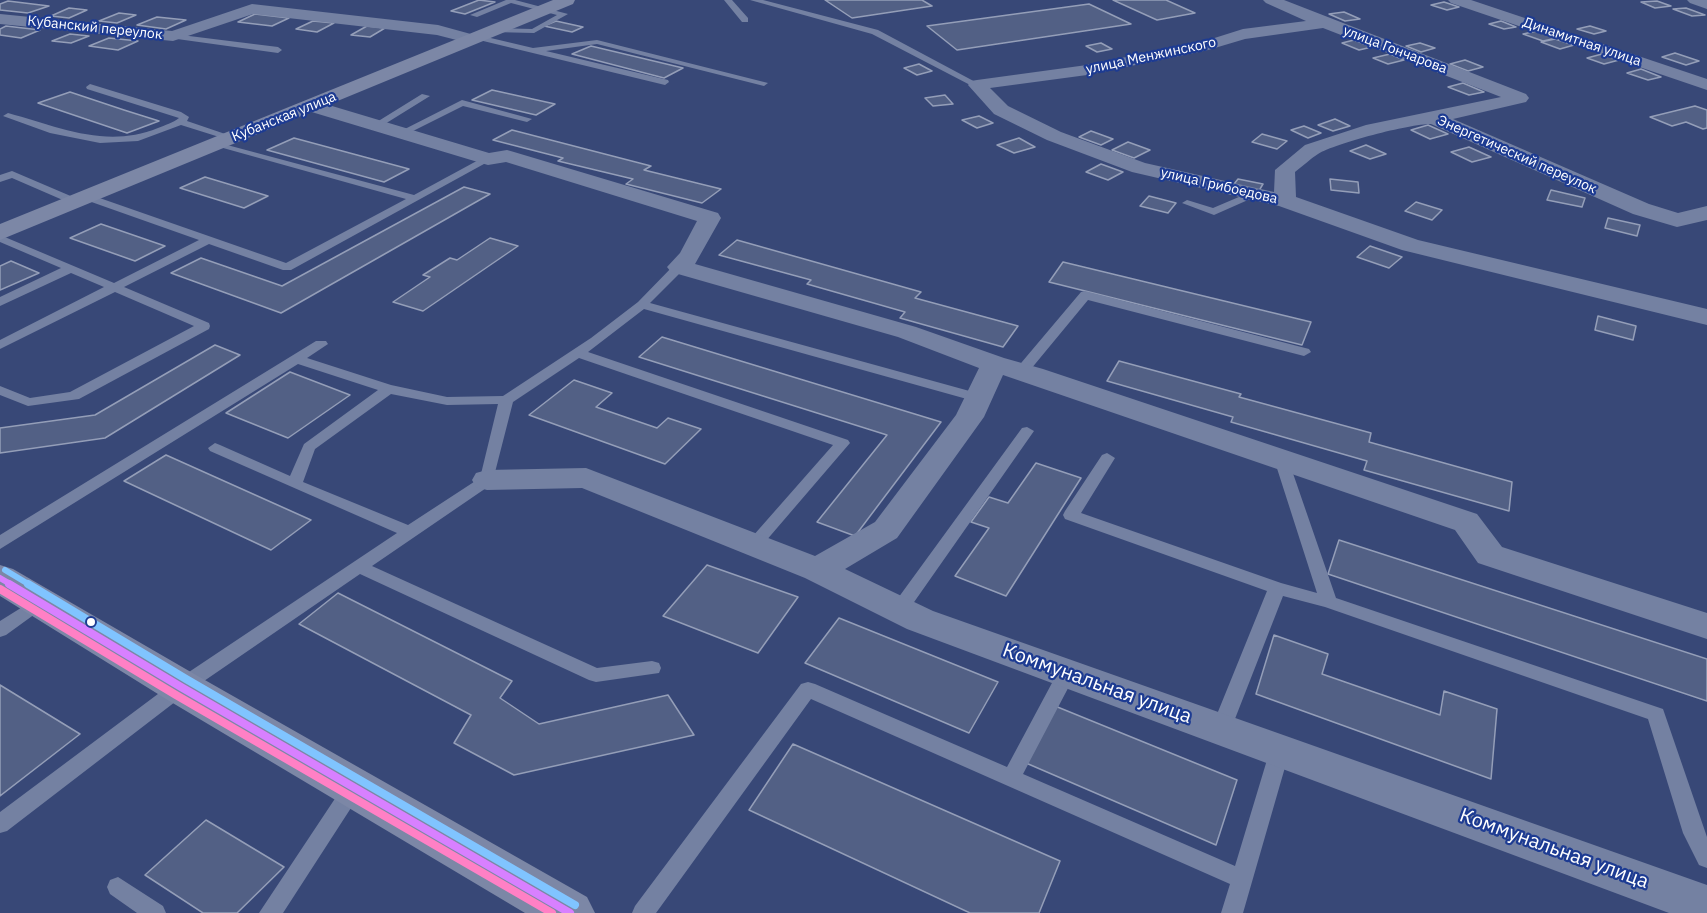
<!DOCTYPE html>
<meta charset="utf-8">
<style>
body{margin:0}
canvas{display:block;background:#384877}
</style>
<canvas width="1707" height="913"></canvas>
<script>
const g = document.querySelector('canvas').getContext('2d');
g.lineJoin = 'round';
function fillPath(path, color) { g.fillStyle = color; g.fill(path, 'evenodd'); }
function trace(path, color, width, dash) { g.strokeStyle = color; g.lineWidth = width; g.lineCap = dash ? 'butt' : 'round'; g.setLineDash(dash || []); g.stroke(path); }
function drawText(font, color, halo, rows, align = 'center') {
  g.font = font + ' "IBM Plex Sans",sans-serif'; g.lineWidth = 4.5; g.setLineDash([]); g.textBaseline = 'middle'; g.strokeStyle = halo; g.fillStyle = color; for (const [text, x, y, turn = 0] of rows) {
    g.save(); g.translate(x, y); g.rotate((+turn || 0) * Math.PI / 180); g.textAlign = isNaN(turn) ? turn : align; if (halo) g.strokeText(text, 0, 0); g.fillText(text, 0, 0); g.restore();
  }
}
const building = new Path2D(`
 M479,0L495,2L465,14L451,11Z
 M825,0H922L932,6L852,18Z
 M1113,0H1166L1195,13L1157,20Z
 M8,1L49,6L28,13L0,10V4Z
 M1657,1L1671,6L1655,8L1641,2Z
 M1444,2L1459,7L1447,10L1431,5Z
 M1089,4L1131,24L957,50L927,26Z
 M69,8L87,10L69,18L51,16Z
 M1686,8L1705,15L1692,16L1673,9Z
 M1344,12L1360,19L1345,21L1329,14Z
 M119,13L136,15L117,23L99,21Z
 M255,14L289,18L272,26L238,22Z
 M157,17L186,20L166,29L137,25Z
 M313,21L334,23L317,32L296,29Z
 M556,21L583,27L572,32L544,26Z
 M1501,21L1516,27L1504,29L1489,24Z
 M6,26L40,30L21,38L0,35V29Z
 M367,26L385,28L370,37L351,35Z
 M1590,26L1606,31L1594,34L1577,29Z
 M1537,31L1557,38L1543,41L1523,34Z
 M70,34L89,36L71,43L52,41Z
 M109,38L138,41L118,50L89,46Z
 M1555,39L1574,45L1560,49L1541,42Z
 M1354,40L1372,47L1359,50L1342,43Z
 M1101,43L1112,49L1097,52L1086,46Z
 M1420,43L1435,48L1421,52L1406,46Z
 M591,46L683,68L664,78L572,54Z
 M1675,53L1699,61L1686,65L1662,57Z
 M1390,54L1404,60L1388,64L1373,58Z
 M1602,54L1619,60L1604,64L1587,58Z
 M1465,60L1483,67L1468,71L1450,64Z
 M919,64L932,71L917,75L904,68Z
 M1641,69L1661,77L1648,80L1627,73Z
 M1463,83L1484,92L1469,95L1448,87Z
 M492,90L555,104L536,115L472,100Z
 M70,92L124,110L159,121L127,133L38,103Z
 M945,95L953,104L933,106L925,98Z
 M1695,106L1707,110V128L1703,129L1686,122L1672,126L1650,117Z
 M979,116L993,123L977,128L962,120Z
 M1335,119L1350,126L1333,131L1318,125Z
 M1428,125L1448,134L1430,139L1411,130Z
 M1304,126L1321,133L1308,138L1291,130Z
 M512,130L651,166L644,170L721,189L702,203L626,184L633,179L558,161L563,158L493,140Z
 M1091,131L1113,139L1101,145L1079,137Z
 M1262,134L1287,141L1277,149L1252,142Z
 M294,138L409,169L384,182L267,150Z
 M1019,138L1035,147L1014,153L997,145Z
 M1128,142L1150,150L1134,158L1112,150Z
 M1366,145L1386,154L1370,159L1350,151Z
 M1469,147L1491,157L1472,162L1451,152Z
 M1101,164L1123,172L1108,180L1086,172Z
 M205,177L268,196L244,208L180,188Z
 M1238,179L1263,184L1257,194L1231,188Z
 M1330,179L1358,182L1359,193L1331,190Z
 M464,187L490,194L281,313L171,273L201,258L282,286Z
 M1551,190L1585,198L1582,207L1547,200Z
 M1149,196L1176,203L1168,213L1140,206Z
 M1416,202L1442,210L1432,220L1405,211Z
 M1608,218L1640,225L1637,236L1605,228Z
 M101,224L165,246L135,261L70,238Z
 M490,238L518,246L423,311L393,302L430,277L423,275L450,258L457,260Z
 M737,240L921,292L915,298L1018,326L1003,347L900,318L905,312L807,284L811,280L719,255Z
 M1370,246L1402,257L1389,268L1357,257Z
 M11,261L39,273L0,290V266Z
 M1063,262L1311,322L1302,345L1049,282Z
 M1598,316L1636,326L1633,340L1595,330Z
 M662,337L941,422L855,536L817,522L887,435L639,357Z
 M215,345L240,355L105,438L0,453V428L95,415Z
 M1119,361L1241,394L1239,397L1371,433L1369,442L1512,482L1509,511L1364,470L1367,461L1231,422L1233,417L1107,381Z
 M290,372L350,395L288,438L226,413Z
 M574,380L612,393L596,407L657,428L668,418L701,429L665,464L529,415Z
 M166,455L311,520L271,550L124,481Z
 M1036,463L1081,478L1006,596L955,576L989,528L971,522L989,497L1008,503Z
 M1339,540L1707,659V701L1328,574Z
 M707,565L798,597L758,653L663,616Z
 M338,593L512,681L500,698L539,724L668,695L694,735L514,775L454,743L471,715L299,624Z
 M839,618L998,682L969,733L805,663Z
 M1274,635L1328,654L1322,674L1440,715L1444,691L1497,709L1491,779L1256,694Z
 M0,685L80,734L0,796Z
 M1055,706L1237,780L1216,845L1026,763Z
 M793,744L1060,861L1039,913H970L749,810Z
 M206,820L284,867L237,913H203L145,875Z`);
const lane = new Path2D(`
 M506,0H515L568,14L534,33L493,32L489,30L493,28L532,29L557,15L511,3L477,17L470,15Z
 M724,0H732L748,18V22H742Z
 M750,0H763L878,30L981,85L974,87L872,34Z
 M173,34L278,47L282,50L278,53L170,38L169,36Z
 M478,35L533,48L597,40L768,83L764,86L597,44L546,51L668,80L669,82L665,85L475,39V35Z
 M90,84L181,112L189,117L187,121L237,138L232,141L181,125L138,141L100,143L50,133L3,116L8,113C59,127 106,149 158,128C165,125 173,123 179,118L87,89L86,87Z
 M422,94L430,96L380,127L372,125Z
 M462,100L532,119L527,122L463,106L405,135L397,133Z
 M216,142L414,195L484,157L493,159L291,270H283L209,244L124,287L209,323L210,326L209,329L79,399L28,406L0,395V386L30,398L70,392L194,326L115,292L0,349V340L104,287L71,273L0,306V297L61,268L0,242V235L114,283L199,240L83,199V195H91L286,263L406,199L216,146Z
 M12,171L80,200L81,202L80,204H72L12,178L0,182V175Z
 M1253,191L1258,194L1257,196L1214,215L1182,203L1187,200L1213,208Z
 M679,263L685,267L683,270L650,303L984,395L986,398L979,402L974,401L644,309L588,352L848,440L850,443L759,549H747L745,545L833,445L579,358L513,402L492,484L372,566L597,668L652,661L659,663L661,668L659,673L596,682L589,680L360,574L188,692L7,831L0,833V812L174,682L397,533L210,451L208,448L215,443L220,445L290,476L304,444L378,390L298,364L0,549V535L316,341H326L328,344L307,358L391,385L447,397L503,396L591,338L638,302L675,264ZM391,394L447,405L498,404L480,478L408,525L303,482L315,449Z
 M1085,291L1309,349L1311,352L1304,356L1088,300L1026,375H1016L1014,372L1016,369L1081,292Z
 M1027,427L1034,431L905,615L899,616L893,615L890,610L893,605L1022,428Z
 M1107,453L1115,458L1081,513L1281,583L1317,593L1274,459L1277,456H1287L1336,598L1663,709L1707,837V868L1699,865L1683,833L1648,719L1325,607L1283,596L1231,729L1228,735L1221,737L1214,735L1211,729L1267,591L1065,519L1063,515L1065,511L1102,455Z
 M40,596L46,598L49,602L46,606L6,635L0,637V621Z
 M1067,666L1074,668L1076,673L1023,774L1235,866L1270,750L1273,744L1280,742L1287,744L1290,750L1243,913H1221L1230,884L811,699L656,913H632L635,906L801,684L808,682L815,684L1007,767L1060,668Z
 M353,779L360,782L363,788L360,794L283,913H259L346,782Z
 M118,877L163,906L166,913H137L110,894L107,887L110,880Z`);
const street = new Path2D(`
 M1263,0H1284L1526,94L1529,98L1526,102L1453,119L1649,204L1678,213L1707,206V220L1677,227L1633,214L1431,124C1409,124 1336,143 1318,154C1310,159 1303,166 1295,172L1296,197L1418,240L1707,309V325L1402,250L1279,206L1132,172L1047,140L994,114L968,85L971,81L977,80L1087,65L1205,41L1243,29L1306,21L1266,3ZM1323,28L1501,97L1366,125L1305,145L1275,170L1274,192L1145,163L1061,132L1008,106L990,88L1087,75L1208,50L1245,39Z
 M1448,0H1471L1707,79V90L1451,3Z
 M1687,0H1707V9L1690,3Z
 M252,4L438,25L478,36L480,39L472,44L437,35L253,14L173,41L0,24V14L172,31Z
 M312,100L489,153L507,150L514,152L718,213L721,218L695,264L916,327L1004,358L1043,369L1477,514L1502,547L1707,613V639L1478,563L1455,530L1003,375L984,417L897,538L845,569L933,611L1707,885V913H1669L907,629L805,578L582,488L487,490L476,487L472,480L476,473L487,470L586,468L815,556L875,522L956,415L979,368L898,337L671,272L667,267L680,253L697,221L506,162L488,165L481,163L305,110L303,106L305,102Z`);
const secondary = new Path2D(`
 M553,0H575L573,4L0,240V224Z
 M0,565L13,569L196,675L587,897L595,913H525L166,699L0,596Z`);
const bus1Far1 = new Path2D(`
 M0,578L12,585`);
const bus1 = new Path2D(`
 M9,584L181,687L570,913`);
const bus2 = new Path2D(`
 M0,589L176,695L552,913`);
const bus3Far1 = new Path2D(`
 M5,570L30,585`);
const bus3 = new Path2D(`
 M28,584L186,679L575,905`);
const markers = [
 [91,622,5,"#fff"]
];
const farStreetnames = [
 ["Кубанский переулок",95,28,6],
 ["Динамитная улица",1582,42,19],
 ["улица Гончарова",1395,50,21],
 ["улица Менжинского",1151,56,-12],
 ["Кубанская улица",284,117,-22],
 ["Энергетический переулок",1517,155,24],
 ["улица Грибоедова",1219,186,13]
];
const nearStreetnames = [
 ["Коммунальная улица",1097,684,20],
 ["Коммунальная улица",1554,849,20]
];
fillPath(building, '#526085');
trace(building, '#949eb8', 1.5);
fillPath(lane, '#7481a2');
fillPath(street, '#7481a2');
fillPath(secondary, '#7c87a6');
trace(bus1Far1, '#d880ff', 6);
trace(bus1, '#d880ff', 8);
trace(bus2, '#ff80c5', 8);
trace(bus3Far1, '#80c4ff', 6);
trace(bus3, '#80c4ff', 8);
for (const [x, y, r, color] of markers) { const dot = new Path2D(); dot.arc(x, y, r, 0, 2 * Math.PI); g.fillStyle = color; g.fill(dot); trace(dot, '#1d3b92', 2); }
drawText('14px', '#fff', '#1d3b92', farStreetnames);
drawText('20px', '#fff', '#1d3b92', nearStreetnames);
</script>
